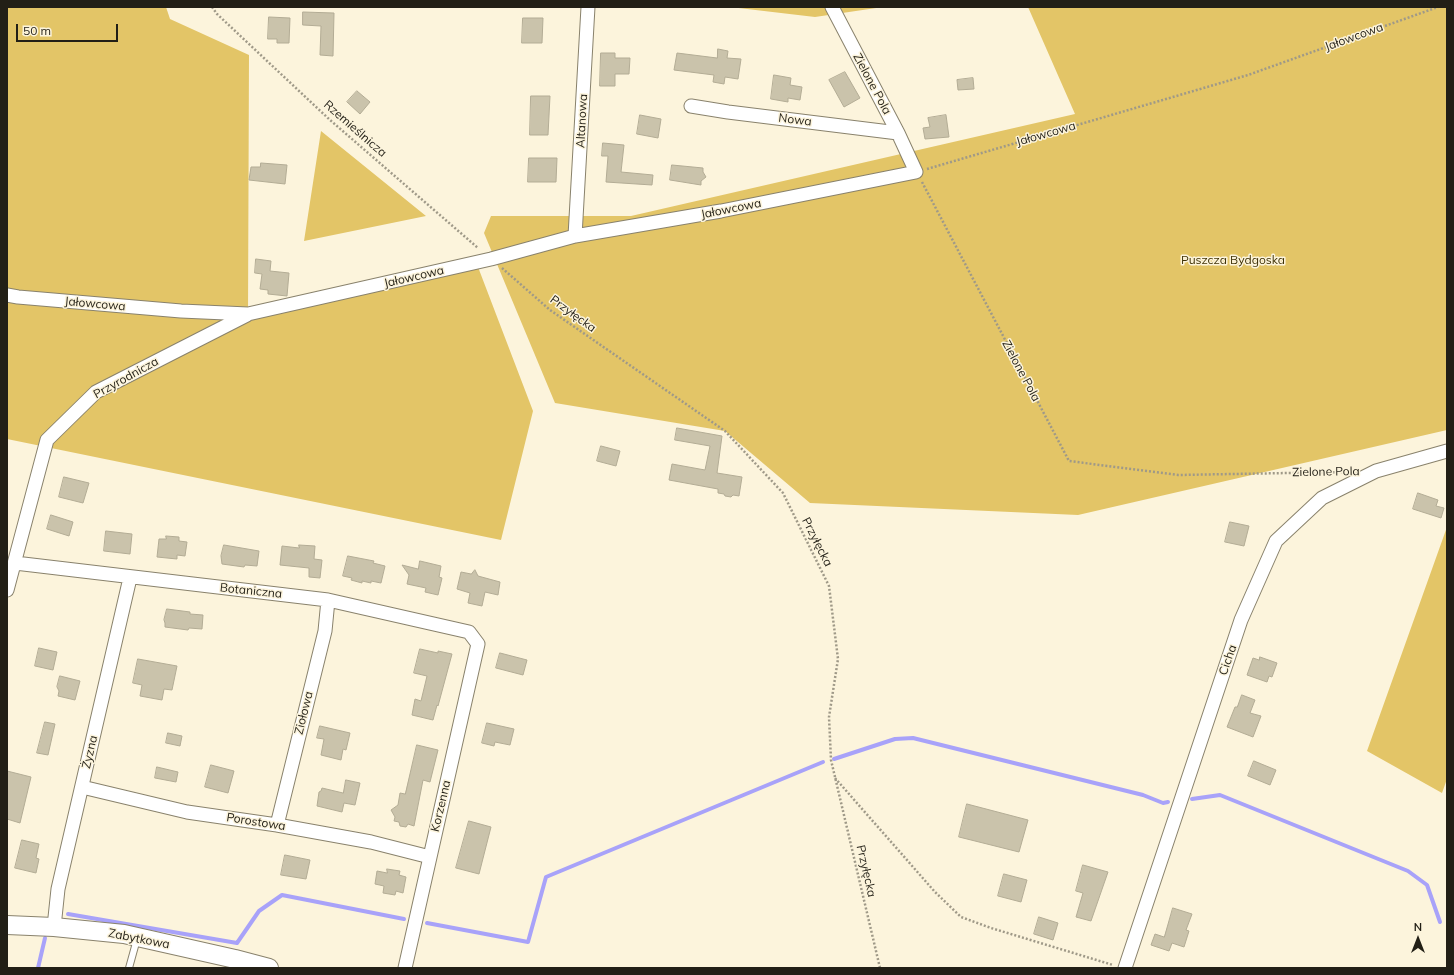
<!DOCTYPE html>
<meta charset="utf-8">
<style>
body{margin:0}
#map{position:relative;width:1454px;height:975px;overflow:hidden;background:#fcf4dc;font-family:Mulish,sans-serif}
canvas{display:block}
.frame{position:absolute;inset:0;border:8px solid #221f16;pointer-events:none}
.north{position:absolute;left:1398px;top:919px;width:40px;height:40px;-webkit-text-stroke:3px #fcf4dc;paint-order:stroke;rotate:0deg;font-size:11px;font-weight:700;line-height:16px;text-align:center;color:#221f16}
.north::after{content:'';display:block;margin:auto;width:14px;height:18px;background:#221f16;clip-path:polygon(50% 0,100% 100%,50% 72%,0 100%)}
.scale{position:absolute;left:16px;top:24px;width:102px;height:18px;box-sizing:border-box;border:2px solid #221f16;border-top:0;padding-left:5px;font-size:12px;line-height:14px;white-space:nowrap;color:#221f16;-webkit-text-stroke:3px #fcf4dc;paint-order:stroke}
</style>
<div id="map">
<canvas width="1454" height="975"></canvas>
<div class="frame"></div>
<div class="north">N</div>
<div class="scale">50 m</div>
</div>
<script>
const g = document.querySelector('canvas').getContext('2d');
g.lineJoin = 'round';
function fillPath(path, color) { g.fillStyle = color; g.fill(path, 'evenodd'); }
function trace(path, color, width, dash) { g.strokeStyle = color; g.lineWidth = width; g.lineCap = dash ? 'butt' : 'round'; g.setLineDash(dash || []); g.stroke(path); }
function drawText(font, color, halo, rows, align = 'center') {
  g.font = font + ' Mulish,sans-serif'; g.lineWidth = 3; g.setLineDash([]); g.textBaseline = 'middle'; g.strokeStyle = halo; g.fillStyle = color; for (const [text, x, y, turn = 0] of rows) {
    g.save(); g.translate(x, y); g.rotate((+turn || 0) * Math.PI / 180); g.textAlign = isNaN(turn) ? turn : align; if (halo) g.strokeText(text, 0, 0); g.fillText(text, 0, 0); g.restore();
  }
}
const green = new Path2D(`
 M7,7H166L170,19L249,55L248,314L478,267L533,411L501,540L7,439Z
 M730,7H883L815,17Z
 M1028,7H1447V430L1078,515L810,503L725,431L555,403L484,233L491,216H631L1075,114Z
 M321,131L426,216L304,241Z
 M1447,527V779L1442,793L1367,751Z`);
const stream = new Path2D(`
 M834,759L895,739L913,738L1143,795L1163,803L1168,802
 M1192,799L1220,795L1408,871L1427,885L1440,922
 M68,914L237,943L259,911L282,895L404,919
 M427,923L528,942L546,877L823,762
 M38,968L45,938`);
const building = new Path2D(`
 M303,12L334,13L333,56L320,55L321,26L303,25Z
 M269,17L290,18L289,43H277V39H268Z
 M523,18H543L542,43H522Z
 M718,49L728,51L727,58L741,59L738,79L725,77L724,84L713,82L714,75L674,70L677,53L717,58Z
 M601,53H615V58H630L629,74H615V86H600Z
 M845,72L860,98L844,107L829,80Z
 M774,75L791,78L790,85L802,87L800,100L788,98V102L771,99Z
 M973,78L974,89L958,90L957,80Z
 M357,91L370,102L360,114L347,102Z
 M531,96H550L548,135H530Z
 M640,115L661,119L658,138L637,134Z
 M946,115L949,137L925,139L923,128L930,127L928,118Z
 M603,143L624,145L621,172L653,175L652,185L606,182L608,156H602Z
 M529,158H557L556,182H528Z
 M261,163L287,165L285,184L249,180L251,167H260Z
 M672,165L703,168V172L706,177L701,181V185L670,180Z
 M256,259L271,261L270,271L289,273L287,296L268,294V290L260,289L262,274L255,273Z
 M677,428L722,436L717,473L742,477L739,496L733,495L731,497L725,496L724,494L718,493V489L669,480L672,464L705,470L710,446L675,440Z
 M601,446L620,451L616,466L597,461Z
 M64,477L89,483L83,503L59,497Z
 M1418,493L1438,500L1436,506L1444,508L1441,518L1413,509Z
 M51,515L73,522L69,536L47,529Z
 M1230,522L1249,526L1244,546L1225,542Z
 M106,531L132,534L130,554L104,551Z
 M166,536L179,537V541L187,542L185,556L177,555V559L157,557L159,539H166Z
 M224,545L259,551L257,566L245,565L244,567L222,564L221,556Z
 M299,545L315,546L314,559L322,560L320,578L309,577V568L280,565L282,546L299,548Z
 M348,556L374,561L373,563L385,566L381,583L371,581V583L362,581V583L351,580L352,578L343,576Z
 M420,561L441,566L439,577L442,578L438,595L425,592L426,588L407,584L409,575L402,565L418,569Z
 M475,570L478,576L500,582L498,595L485,592L482,606L468,603L470,593L457,589L461,572L471,574Z
 M167,609L190,612V614L203,615L202,629L189,628L188,630L165,627V623L164,620Z
 M39,648L57,652L53,670L35,666Z
 M420,649L438,653V651L452,654L438,706L437,705L433,720L412,715L415,699L421,701L427,676L414,673Z
 M500,653L527,660L523,675L496,668Z
 M1260,657L1277,663L1272,677L1269,676L1267,682L1247,675L1253,658L1259,660Z
 M138,659L177,666L172,690L164,689L162,700L140,696L142,685L133,683Z
 M60,676L80,681L75,700L58,696L59,691L57,687Z
 M1242,695L1255,700L1250,713L1261,716L1253,737L1227,727L1235,707H1237Z
 M45,722L55,724L48,755L37,753Z
 M487,723L514,729L510,745L495,742L494,746L482,743Z
 M320,726L350,733L346,750L343,749L341,760L321,755L324,739L317,738Z
 M168,733L182,736L180,746L166,743Z
 M417,745L438,750L430,782L423,780L414,826L408,824L406,827L400,826L399,822L394,821L395,817L391,810L398,805L400,793L405,794Z
 M1254,761L1276,770L1270,785L1248,776Z
 M211,765L234,771L228,793L205,787Z
 M157,767L178,772L176,782L155,778Z
 M7,771L31,777L20,823L7,819Z
 M346,780L360,783L355,805L344,803L342,812L317,806L319,792L321,791L322,788L343,793Z
 M967,804L1028,820L1019,852L959,837Z
 M469,821L491,827L479,874L456,868Z
 M22,840L39,844L36,858L39,859L36,873L15,868Z
 M285,855L310,860L306,879L281,875Z
 M1083,865L1108,872L1091,921L1076,917L1083,893L1076,891Z
 M387,869L400,871L399,875L406,877L403,893L396,891L395,895L383,893L384,886L375,884L377,871L387,873Z
 M1004,874L1027,880L1021,902L998,896Z
 M1173,908L1192,914L1186,930L1189,931L1184,947L1172,943L1169,951L1151,945L1155,934L1164,937Z
 M1039,917L1058,923L1053,940L1034,934Z`);
const path = new Path2D(`
 M212,7L217,14L330,120L478,248
 M927,169L1248,75L1438,7
 M922,182L1069,461L1178,475L1344,472
 M502,268L550,310L725,431L783,493L829,586L838,659L829,717L831,760L880,968
 M835,778L935,892L961,917L991,928L1113,965`);
const lane = new Path2D(`
 M129,968L137,939`);
const street = new Path2D(`
 M691,106L728,112L898,133
 M575,236L588,7
 M7,295L18,297L181,311L248,314L491,259L575,236L721,211L916,172L898,133L832,7
 M15,563L328,600L469,632L478,644L405,968
 M7,590L47,440L96,392L247,315
 M82,787L187,812L277,825L371,842L430,857
 M277,825L325,631L328,600
 M54,927L58,889L130,578
 M1125,968L1241,620L1276,541L1322,498L1376,471L1447,451`);
const secondary = new Path2D(`
 M7,925L54,927L124,934L235,959L269,968`);
const streetNames = [
 ["Jałowcowa",1354,37,-20],
 ["Zielone Pola",872,84,62],
 ["Nowa",795,120,7],
 ["Altanowa",582,121,-87],
 ["Rzemieślnicza",355,129,41],
 ["Jałowcowa",1046,134,-16],
 ["Jałowcowa",731,209,-11],
 ["Jałowcowa",414,277,-13],
 ["Jałowcowa",95,304,5],
 ["Przyłęcka",573,314,36],
 ["Zielone Pola",1021,371,62],
 ["Przyrodnicza",126,378,-29],
 ["Zielone Pola",1326,472,-1],
 ["Przyłęcka",817,542,63],
 ["Botaniczna",251,591,6],
 ["Cicha",1228,660,-71],
 ["Ziołowa",304,713,-76],
 ["Żyzna",90,752,-77],
 ["Korzenna",441,806,-77],
 ["Porostowa",256,822,9],
 ["Przyłęcka",866,871,77],
 ["Zabytkowa",139,939,11]
];
const parkNames = [
 ["Puszcza Bydgoska",1233,260]
];
fillPath(green, '#e3c567');
trace(stream, '#a8a2f9', 4);
fillPath(building, '#cac3ab');
trace(building, '#b3ac95', 1);
trace(lane, '#89826c', 8);
trace(street, '#89826c', 15);
trace(secondary, '#89826c', 20);
trace(path, '#9f9988', 2.5, [2, 2]);
trace(lane, '#fff', 6);
trace(street, '#fff', 13);
trace(secondary, '#fff', 18);
drawText('12px', '#221f16', '#fcf4dc', streetNames);
drawText('12px', '#3f3206', '#fcf4dc', parkNames);
</script>
